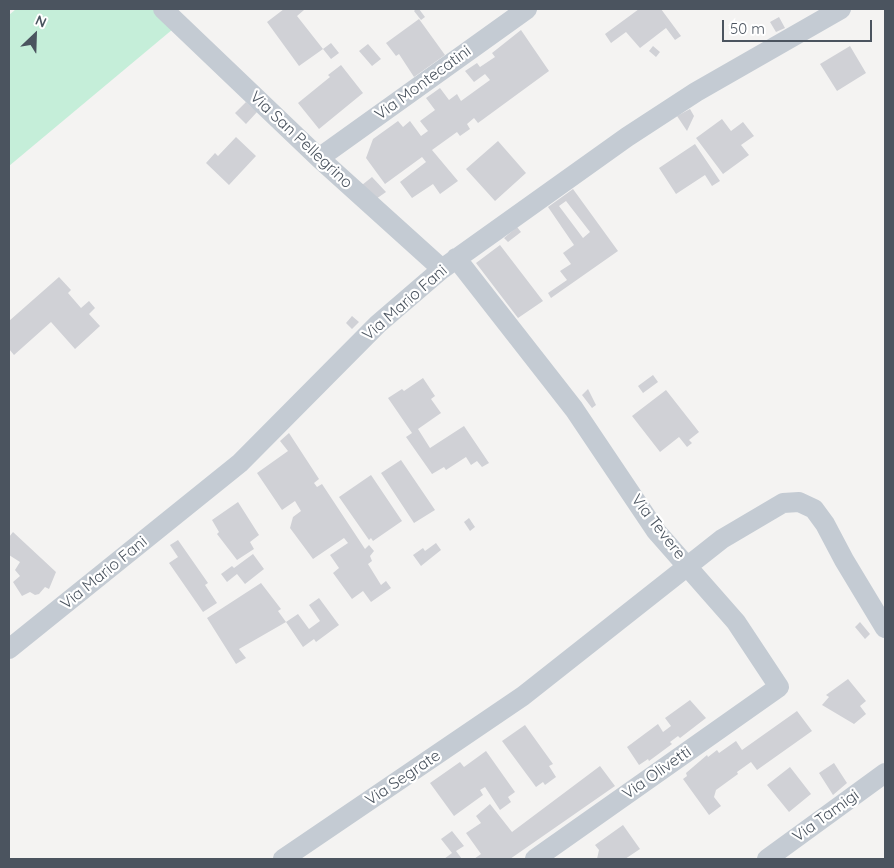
<!DOCTYPE html>
<style>
body{margin:0}
#map{position:relative;width:894px;height:868px;overflow:hidden;background:#f4f3f2;font-family:Quicksand,sans-serif}
canvas{display:block}
.frame{position:absolute;inset:0;border:10px solid #4b545f;pointer-events:none}
.north{position:absolute;left:10px;top:10px;width:50px;height:50px;-webkit-text-stroke:4px #fff;paint-order:stroke;rotate:24deg;font-size:14px;font-weight:700;line-height:20px;text-align:center;color:#4b545f}
.north::after{content:'';display:block;margin:auto;width:18px;height:22px;background:#4b545f;clip-path:polygon(50% 0,100% 100%,50% 72%,0 100%)}
.scale{position:absolute;left:722px;top:20px;width:150px;height:22px;box-sizing:border-box;border:2px solid #4b545f;border-top:0;padding-left:6px;font-size:15px;line-height:18px;white-space:nowrap;color:#4b545f;-webkit-text-stroke:4px #fff;paint-order:stroke}
</style>
<div id="map">
<canvas width="894" height="868"></canvas>
<div class="frame"></div>
<div class="north">N</div>
<div class="scale">50 m</div>
</div>
<script>
const g = document.querySelector('canvas').getContext('2d');
g.lineJoin = 'round';
function fillPath(path, color) { g.fillStyle = color; g.fill(path, 'evenodd'); }
function trace(path, color, width, dash) { g.strokeStyle = color; g.lineWidth = width; g.lineCap = dash ? 'butt' : 'round'; g.setLineDash(dash || []); g.stroke(path); }
function drawText(font, color, halo, rows, align = 'center') {
  g.font = font + ' Quicksand,sans-serif'; g.lineWidth = 4.5; g.setLineDash([]); g.textBaseline = 'middle'; g.strokeStyle = halo; g.fillStyle = color; for (const [text, x, y, turn = 0] of rows) {
    g.save(); g.translate(x, y); g.rotate((+turn || 0) * Math.PI / 180); g.textAlign = isNaN(turn) ? turn : align; if (halo) g.strokeText(text, 0, 0); g.fillText(text, 0, 0); g.restore();
  }
}
const green = new Path2D(`
 M16,9H153L173,29L9,166V15Z`);
const building = new Path2D(`
 M284,9H303L304,10L297,16L323,49L299,66L267,22Z
 M416,9H419L425,17L421,20L414,11Z
 M639,9H661L681,36L675,40L666,28L640,48L626,32L611,43L605,34Z
 M779,17L785,28L776,32L770,22Z
 M419,19L445,55L414,77L399,54L396,56L386,43Z
 M521,30L549,71L478,123L474,118L467,124L470,129L460,136L457,132L432,150L458,181L440,194L433,184L412,198L400,182L426,162L422,157L385,184L366,158L373,139L398,121L403,127L410,121L421,136L428,131L420,121L435,110L426,98L440,88L449,100L457,94L461,101L490,80L485,74L474,82L465,71L477,63L480,67L495,57L492,53Z
 M331,43L339,53L331,59L323,49Z
 M368,44L381,59L372,66L359,51Z
 M653,46L660,52L656,57L649,51Z
 M850,46L866,73L837,91L820,64Z
 M341,65L363,93L319,129L298,103L330,77L328,75Z
 M246,102L257,112L246,124L235,113Z
 M690,109L694,116L687,131L677,116Z
 M722,119L731,131L743,122L754,136L741,145L749,155L723,174L696,138Z
 M236,137L256,156L229,185L206,163L215,153L218,156Z
 M498,141L526,173L495,201L466,169Z
 M695,144L720,181L712,186L705,175L676,194L659,168Z
 M372,177L386,192L376,199L362,185Z
 M573,189L618,251L551,298L548,293L567,280L560,271L571,264L563,253L574,245L548,207ZM566,201L590,232L583,238L559,206Z
 M517,227L521,232L508,242L504,238Z
 M500,245L543,301L518,318L476,263Z
 M59,277L71,290L68,293L81,308L89,301L95,308L89,314L100,326L75,349L51,322L14,355L9,349V321Z
 M352,316L359,322L352,329L346,323Z
 M653,375L658,382L643,393L638,386Z
 M423,378L435,396L431,399L441,413L418,429L430,448L464,426L489,463L482,467L477,461L471,465L466,457L446,470L444,467L432,474L406,437L412,433L388,398L402,389L404,391Z
 M588,389L596,405L592,408L582,395Z
 M666,390L699,432L689,440L692,443L687,447L679,437L660,452L632,416Z
 M289,433L319,479L314,483L317,487L322,484L365,549L369,545L374,551L370,556L372,561L368,564L381,585L386,581L391,588L371,602L363,591L352,599L333,573L339,568L330,555L348,543L344,538L313,559L290,528L293,517L301,511L295,501L282,510L257,473L288,451L280,441Z
 M401,460L435,510L414,523L381,473Z
 M371,475L402,521L373,541L371,538L369,540L339,497Z
 M238,502L259,535L250,542L254,549L237,560L217,534L219,532L212,520Z
 M469,518L475,527L470,531L464,522Z
 M13,532L56,572L49,589L45,587L39,594L35,595L30,592L22,596L13,582L20,576L15,570L20,562L9,555V537Z
 M178,540L208,583L205,585L217,603L203,612L169,563L178,557L170,545Z
 M436,543L441,550L421,566L413,555L423,548L425,551Z
 M253,554L264,569L245,584L237,574L227,582L221,574L232,566L234,568Z
 M261,583L281,609L278,611L286,622L239,649L246,658L236,664L207,618Z
 M319,598L339,625L316,642L314,639L303,647L286,622L298,614L309,629L320,621L309,605Z
 M860,622L870,634L865,639L855,627Z
 M848,679L866,701L860,706L866,714L854,724L822,705L829,697L826,695Z
 M690,700L706,718L680,738L678,736L670,742L672,744L649,761L648,759L639,765L627,747L658,724L663,732L671,726L665,718Z
 M797,711L812,731L757,770L751,762L737,772L738,774L716,790L714,797L721,806L709,815L683,779L687,776L686,773L707,755L708,757L717,750L719,753L736,741L742,750Z
 M525,725L553,764L549,766L556,777L545,785L543,782L536,787L502,741Z
 M486,751L515,792L508,797L511,802L500,810L485,787L480,790L483,795L454,816L430,783L460,762L464,767Z
 M834,763L847,783L833,795L819,773Z
 M600,766L615,786L510,859H474L481,854L466,833L481,823L476,816L490,804L512,832Z
 M790,767L811,794L789,812L767,785Z
 M623,825L640,849L625,859H597L599,850L595,845Z
 M452,831L464,846L456,851L462,859H444L452,853L441,839Z`);
const minor = new Path2D(`
 M163,9L319,158L442,269
 M319,158L527,9
 M456,258L574,409L656,531L736,622L779,687L535,859
 M9,649L240,463L378,324L442,269L627,137L696,92L841,9
 M283,859L523,696L722,539L783,503L799,502L814,509L825,524L844,560L885,628
 M767,859L885,773`);
const streetNames = [
 ["Via Montecatini",423,83,-36],
 ["Via San Pellegrino",301,140,43],
 ["Via Mario Fani",405,303,-41],
 ["Via Tevere",658,527,52],
 ["Via Mario Fani",104,573,-39],
 ["Via Olivetti",657,773,-35],
 ["Via Segrate",403,778,-34],
 ["Via Tamigi",826,816,-36]
];
fillPath(green, '#c5eed9');
fillPath(building, '#d0d1d6');
trace(minor, '#c4cbd3', 20);
drawText('16px', '#4b545f', '#fff', streetNames);
</script>
